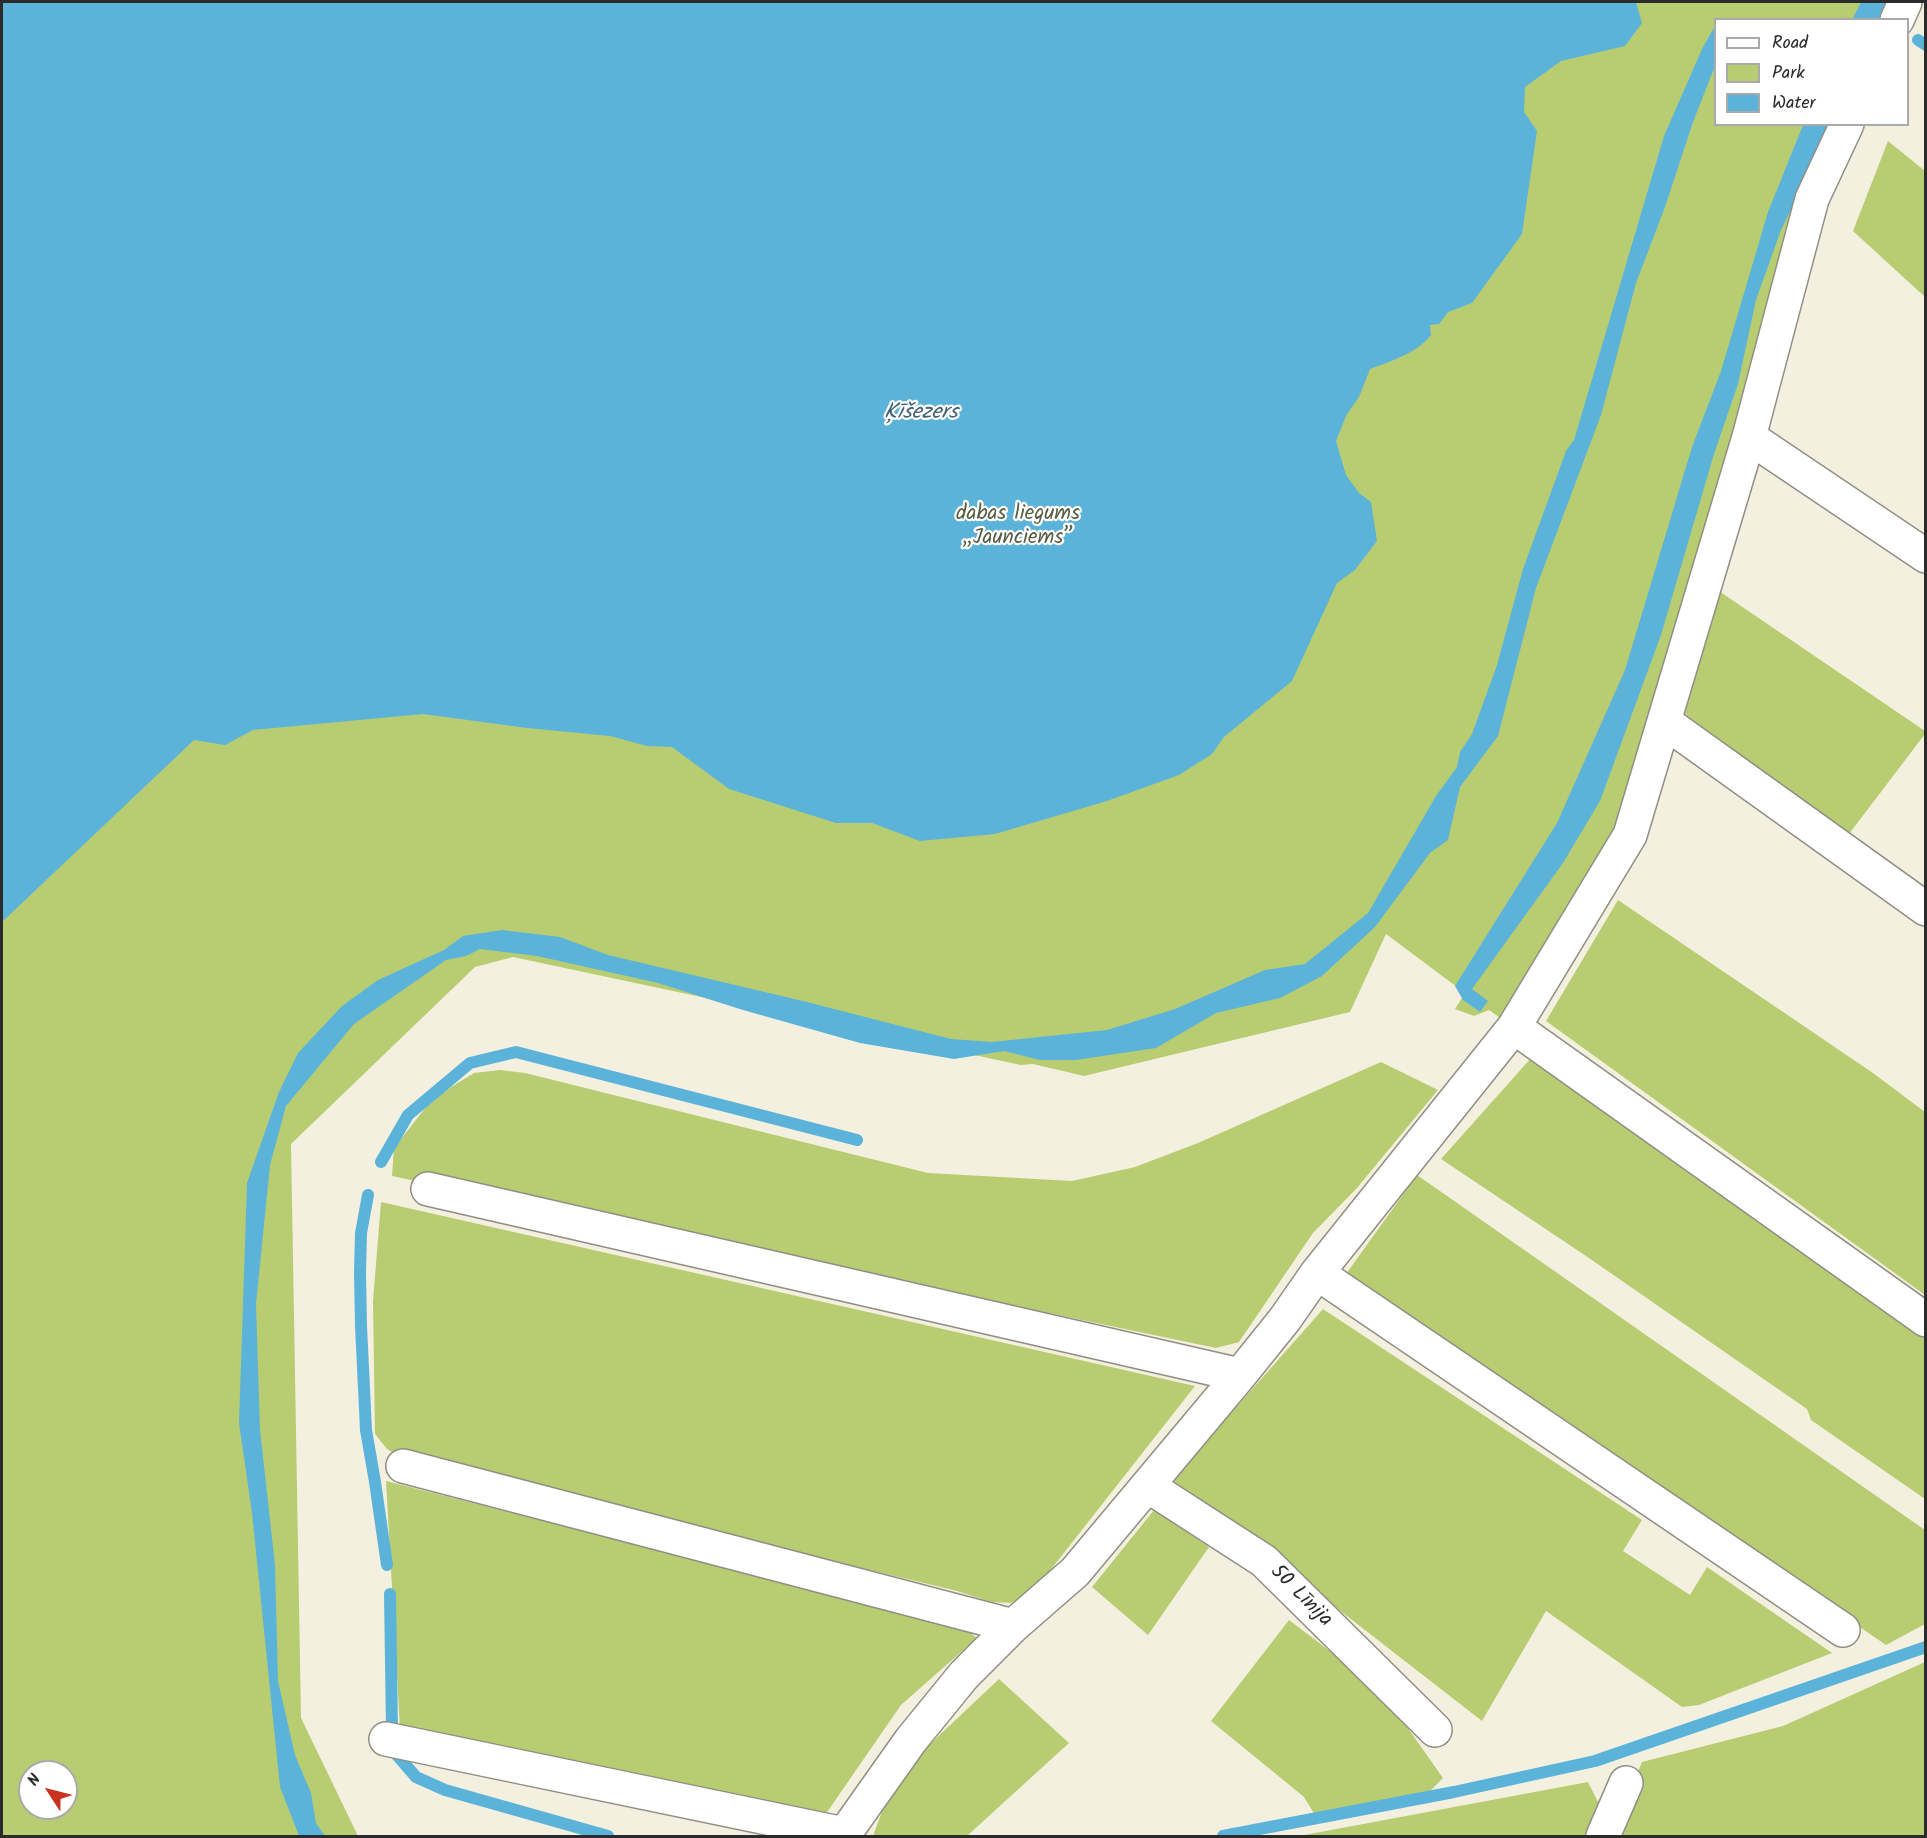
<!DOCTYPE html>
<meta charset="utf-8">
<style>
body{margin:0}
#map{position:relative;width:1927px;height:1838px;overflow:hidden;background:#f4f0df;font-family:Kalam,sans-serif}
canvas{display:block}
.frame{position:absolute;inset:0;border:3px solid #2b2b2b;pointer-events:none}
.legend{position:absolute;left:1714px;top:18px;width:195px;height:108px;box-sizing:border-box;background:#fff;border:2px solid #aaa;margin:0;padding:8px 10px;list-style:none;font-size:18px;color:#2b2b2b}
.legend li{display:flex;align-items:center;gap:12px;height:30px}
.legend b{width:30px;border:2px solid #aaa}
.north{position:absolute;left:18px;top:1760px;width:60px;height:60px;box-sizing:border-box;background:#fff;border:2px solid #aaa;border-radius:50%;rotate:306deg;font-size:16px;font-weight:700;line-height:24px;text-align:center;color:#2b2b2b}
.north::after{content:'';display:block;margin:auto;width:21px;height:27px;background:#c8321e;clip-path:polygon(50% 0,100% 100%,50% 72%,0 100%)}
</style>
<div id="map">
<canvas width="1927" height="1838"></canvas>
<div class="frame"></div>
<ul class="legend">
<li><b style="height:8px;background:#fff"></b>Road</li>
<li><b style="height:16px;background:#b8cd71"></b>Park</li>
<li><b style="height:16px;background:#5cb3d9"></b>Water</li>
</ul>
<div class="north">N</div>
</div>
<script>
const g = document.querySelector('canvas').getContext('2d');
g.lineJoin = 'round';
function fillPath(path, color) { g.fillStyle = color; g.fill(path, 'evenodd'); }
function trace(path, color, width, dash) { g.strokeStyle = color; g.lineWidth = width; g.lineCap = dash ? 'butt' : 'round'; g.setLineDash(dash || []); g.stroke(path); }
function drawText(font, color, halo, rows, align = 'center') {
  g.font = font + ' Kalam,sans-serif'; g.lineWidth = 4.5; g.setLineDash([]); g.textBaseline = 'middle'; g.strokeStyle = halo; g.fillStyle = color; for (const [text, x, y, turn = 0] of rows) {
    g.save(); g.translate(x, y); g.rotate((+turn || 0) * Math.PI / 180); g.textAlign = isNaN(turn) ? turn : align; if (halo) g.strokeText(text, 0, 0); g.fillText(text, 0, 0); g.restore();
  }
}
const green = new Path2D(`
 M2,2H1892L1888,19L1716,20V124L1845,125L1644,792L1503,1020L1489,1010L1474,1016L1455,1009L1465,993L1386,934L1350,1012L1084,1076L1033,1064L1021,1065L513,957L475,967L291,1144L301,1718L358,1836H2ZM30,1772H66V1808H30Z
 M1888,141L1925,171V297L1853,231Z
 M1716,589L1925,731V734L1849,834L1685,714Z
 M1618,900L1873,1073L1925,1112V1295L1546,1021Z
 M1532,1057L1925,1336V1499L1811,1420L1807,1409L1586,1256L1441,1159Z
 M1381,1062L1438,1090L1357,1188L1313,1233L1239,1342L1216,1348L392,1176L394,1148L433,1098L474,1073L500,1070L525,1073L928,1173L1072,1181L1135,1167L1198,1143Z
 M1417,1175L1925,1530V1624L1886,1645L1346,1274Z
 M381,1202L1195,1386L1034,1591L1011,1603L991,1602L957,1591L398,1456L387,1449L375,1434L373,1301Z
 M1323,1309L1642,1520L1623,1551L1690,1595L1707,1567L1832,1653L1699,1705L1682,1707L1546,1611L1482,1721L1172,1480Z
 M386,1481L964,1628L977,1638L901,1705L823,1818L400,1729Z
 M1154,1510L1209,1547L1148,1635L1092,1587Z
 M1289,1620L1381,1690L1443,1778L1428,1793L1315,1815L1304,1797L1211,1721Z
 M1925,1662V1836H1612L1642,1762L1783,1726Z
 M999,1679L1069,1743L967,1836H873L891,1787L913,1760Z
 M1588,1782L1599,1804L1585,1836H1299Z`);
const water = new Path2D(`
 M2,2H1636L1642,23L1625,46L1561,61L1525,87L1524,112L1537,131L1522,234L1472,303L1448,312L1439,324L1430,325L1431,335C1419,352 1389,362 1370,369L1359,397L1347,414L1336,441L1346,475L1359,493L1371,502L1377,541L1355,570L1337,583L1292,681L1224,737L1212,754L1179,775L1107,801L995,834L920,841L872,823H836L729,789L672,747L647,746L610,736L527,728L423,714L253,730L225,745L194,740L2,922Z
 M1861,2H1887L1880,19L1852,20Z
 M1715,26V66L1693,122L1665,207L1636,283L1601,415L1536,588L1498,736L1460,787L1448,840L1430,853L1375,927L1322,976L1280,998L1216,1013L1156,1048L1076,1060H1040L1004,1051L954,1059L860,1043L743,1010L658,983L537,956L480,949L466,956L446,960L354,1024L286,1106L270,1165L256,1304L260,1430L275,1565L278,1681L295,1755L311,1793L316,1823L325,1836H299L280,1787L252,1513L239,1423L247,1183L279,1092L298,1053L342,1006L378,980L444,950L463,936L502,930L560,937L608,955L803,1001L951,1039L992,1042L1107,1030L1175,1009L1265,970L1305,964L1368,913L1436,796L1457,767L1460,752L1472,734L1497,665L1523,569L1566,451L1574,440L1664,136L1702,49Z
 M1803,125H1832L1781,230L1756,300L1738,384L1714,454L1661,635L1600,801L1563,863L1472,989L1488,1001L1480,1012L1463,1000L1455,986L1557,823L1625,670L1692,447L1721,371L1768,212Z`);
const stream = new Path2D(`
 M1918,40L1926,45
 M381,1162L408,1115L470,1063L516,1052L857,1140
 M368,1195L361,1233L360,1273L361,1326L366,1430L375,1482L387,1565
 M390,1594L392,1730L397,1755L416,1777L445,1790L608,1836
 M1223,1836L1454,1792L1595,1761L1926,1647`);
const minor = new Path2D(`
 M1897,20L1905,2
 M1749,437L1926,556
 M1665,722L1926,909
 M1514,1027L1926,1320
 M428,1189L1240,1375
 M1317,1273L1843,1630
 M403,1466L1013,1626
 M1148,1486L1264,1561L1435,1730
 M386,1739L844,1834
 M843,1836L911,1740L964,1675L1013,1626L1075,1572L1240,1375L1285,1319L1317,1273L1514,1027L1630,835L1749,437L1812,199L1847,124
 M1603,1836L1626,1783`);
const parkNames = [
 ["dabas liegums",1018,515],
 ["„Jaunciems”",1018,539]
];
const streetNames = [
 ["50 Līnija",1300,1597,45]
];
const waterNames = [
 ["Ķīšezers",921,414]
];
fillPath(green, '#b8cd71');
fillPath(water, '#5cb3d9');
trace(stream, '#5cb3d9', 12);
trace(minor, '#908e85', 36);
trace(minor, '#fff', 33);
drawText('21px', '#555c40', '#fff', parkNames);
drawText('21px', '#2b2b2b', '#fff', streetNames);
drawText('italic 22px', '#3f6171', '#fff', waterNames);
</script>
